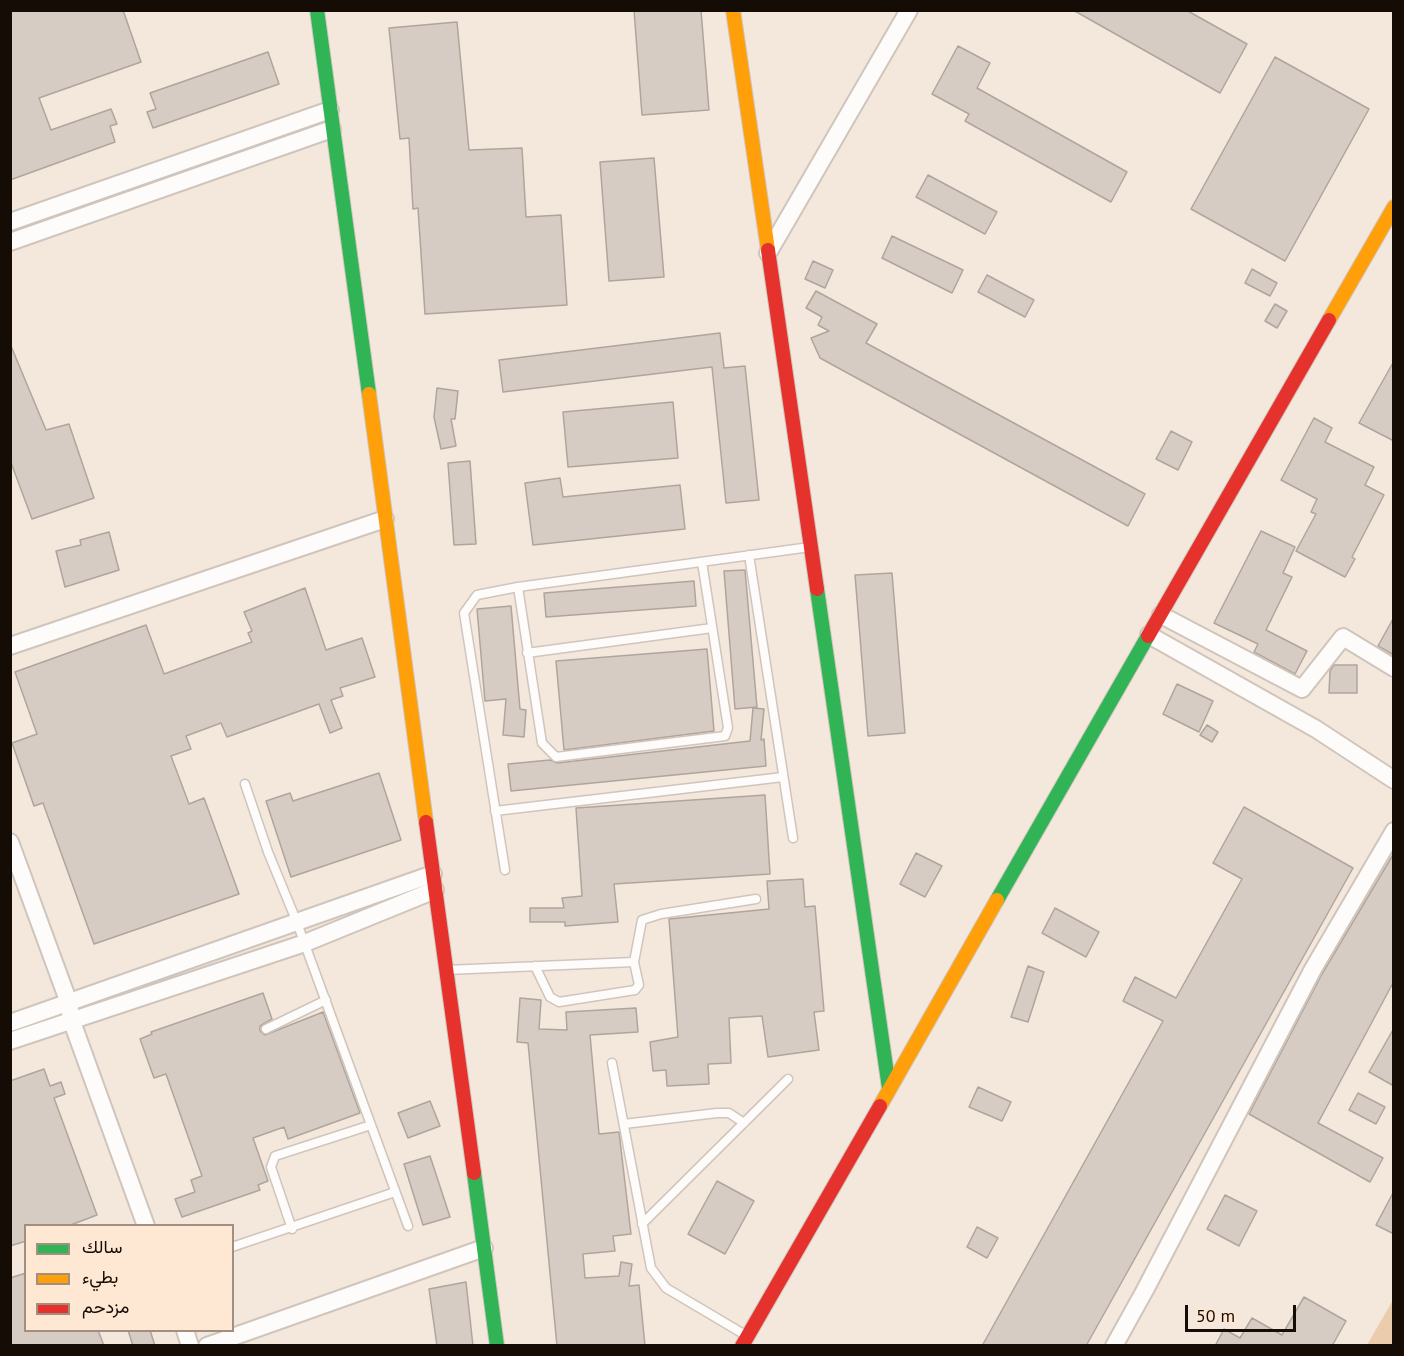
<!DOCTYPE html>
<meta charset="utf-8">
<style>
body{margin:0}
#map{position:relative;width:1404px;height:1356px;overflow:hidden;background:#f4e8dd;font-family:"PT Sans",Vazirmatn,sans-serif}
canvas{display:block}
.frame{position:absolute;inset:0;border:12px solid #150c05;pointer-events:none}
.legend{position:absolute;left:24px;top:1224px;width:210px;height:108px;box-sizing:border-box;background:#fee8d3;border:2px solid #a19081;margin:0;padding:8px 10px;list-style:none;font-size:18px;color:#150c05}
.legend li{display:flex;align-items:center;gap:12px;height:30px}
.legend b{width:30px;border:2px solid #a19081}
.scale{position:absolute;left:1185px;top:1305px;width:111px;height:27px;box-sizing:border-box;border:3px solid #150c05;border-top:0;padding-left:8px;font-size:18px;line-height:21px;white-space:nowrap;color:#150c05;-webkit-text-stroke:4px #fee8d3;paint-order:stroke}
</style>
<div id="map">
<canvas width="1404" height="1356"></canvas>
<div class="frame"></div>
<ul class="legend">
<li><b style="height:8px;background:#30b455"></b>سالك</li>
<li><b style="height:8px;background:#ff9f0a"></b>بطيء</li>
<li><b style="height:8px;background:#e5322d"></b>مزدحم</li>
</ul>
<div class="scale">50 m</div>
</div>
<script>
const g = document.querySelector('canvas').getContext('2d');
g.lineJoin = 'round';
function fillPath(path, color) { g.fillStyle = color; g.fill(path, 'evenodd'); }
function trace(path, color, width, dash) { g.strokeStyle = color; g.lineWidth = width; g.lineCap = dash ? 'butt' : 'round'; g.setLineDash(dash || []); g.stroke(path); }
const green = new Path2D(`
 M1393,1300V1345H1367Z`);
const building = new Path2D(`
 M10,10H123L141,62L39,98L51,130L111,109L117,124L110,126L115,142L10,180Z
 M634,10H701L709,110L642,115Z
 M1073,10H1186L1247,44L1220,93Z
 M457,22L469,150L522,148L526,217L561,215L567,305L425,314L418,208L413,209L409,138L400,139L389,28Z
 M958,46L990,63L977,88L1127,172L1111,202L965,121L969,114L932,94Z
 M268,52L279,84L153,128L147,112L156,109L150,93Z
 M1275,57L1369,109L1285,261L1191,209Z
 M654,158L664,277L609,281L600,162Z
 M928,175L997,212L985,234L916,197Z
 M892,236L963,270L952,293L882,258Z
 M813,261L833,270L825,288L805,279Z
 M1252,269L1277,283L1270,296L1245,283Z
 M987,275L1034,300L1025,317L978,292Z
 M816,291L877,324L866,343L1145,494L1128,526L820,358L811,338L829,331L818,325L822,317L806,308Z
 M1275,304L1287,311L1277,328L1265,321Z
 M720,333L724,368L745,366L759,500L726,503L712,367L503,392L499,360Z
 M11,346L46,430L69,424L94,498L32,519L10,460Z
 M1394,361V441L1359,423Z
 M437,388L458,391L455,419H451L456,446L441,449L434,417Z
 M673,402L678,458L568,467L563,412Z
 M1314,418L1332,428L1325,442L1374,467L1365,485L1384,495L1352,557L1355,559L1345,577L1296,551L1316,514L1311,512L1317,499L1281,480Z
 M1171,431L1192,442L1178,470L1156,459Z
 M470,461L476,544L454,545L448,463Z
 M560,478L563,497L680,485L685,529L533,545L525,483Z
 M1261,531L1295,547L1283,573L1292,577L1266,630L1307,651L1295,674L1254,652L1258,644L1214,623Z
 M109,532L119,570L65,587L56,551L81,545L80,540Z
 M745,570L757,707L735,709L724,571Z
 M892,573L905,733L868,736L855,575Z
 M694,581L696,606L546,617L544,593Z
 M305,588L326,650L362,638L375,677L340,688L343,696L331,700L342,728L330,733L319,704L227,737L221,723L186,736L191,749L171,756L189,804L204,798L239,894L94,944L43,803L34,806L12,743L37,734L15,672L146,625L164,674L252,642L248,633L252,631L244,612Z
 M511,606L520,709L526,710L524,737L503,735L506,699L485,701L477,609Z
 M1394,617V655L1378,646Z
 M707,649L714,731L564,750L556,661Z
 M1334,665H1357V693H1329L1330,671Z
 M1177,684L1213,701L1199,732L1163,714Z
 M753,708L764,709L761,740L764,739L766,766L511,791L508,764L550,760L557,763L750,741Z
 M1207,725L1218,732L1212,742L1200,735Z
 M379,773L401,840L291,877L266,801L290,793L293,801Z
 M765,795L770,874L614,884L618,922L565,926V922H530V908H564L562,898L582,896L576,808Z
 M1244,807L1353,868L1086,1346H982L1163,1021L1123,1001L1135,977L1176,998L1242,879L1213,863Z
 M916,853L942,866L925,897L900,884Z
 M1394,853V981L1318,1123L1383,1158L1370,1182L1249,1114L1322,974Z
 M803,879L805,907L815,906L824,1011L814,1012L819,1050L768,1057L762,1016L729,1018L731,1063L708,1064L709,1084L667,1086L666,1070L653,1071L650,1042L678,1037L669,919L769,909L767,881Z
 M1055,908L1099,932L1086,957L1042,933Z
 M1028,966L1044,972L1028,1022L1011,1017Z
 M263,993L272,1019L260,1026V1031L265,1035L323,1012L360,1113L288,1139L284,1127L253,1138L268,1181L258,1185L260,1190L182,1217L175,1199L195,1192L191,1180L202,1176L166,1074L154,1078L140,1039L152,1034L151,1032Z
 M520,998L541,1000L539,1029L567,1030L566,1012L636,1008L638,1032L590,1035L599,1134L619,1132L631,1234L613,1236L615,1251L583,1254L585,1278L619,1276L621,1262L632,1264L629,1286L639,1285L645,1346H557L528,1043L517,1042Z
 M1394,1028V1086L1369,1072Z
 M44,1069L50,1086L61,1082L65,1094L54,1098L97,1215L68,1226H26V1241L10,1246V1081Z
 M978,1087L1011,1102L1002,1121L969,1107Z
 M1358,1093L1385,1107L1376,1124L1349,1110Z
 M430,1101L440,1126L408,1138L398,1113Z
 M430,1156L450,1217L423,1225L404,1164Z
 M717,1181L754,1201L725,1254L688,1234Z
 M1394,1191V1234L1376,1225Z
 M1225,1195L1257,1211L1239,1246L1207,1229Z
 M977,1227L998,1238L987,1258L967,1247Z
 M26,1273V1330H98L104,1346H10V1278Z
 M466,1282L473,1346H437L429,1289Z
 M1304,1297L1346,1321L1332,1346H1215L1224,1329L1240,1338L1252,1318L1282,1335Z
 M128,1330H150L155,1346H133Z`);
const lane = new Path2D(`
 M749,555L793,838
 M702,562L728,728L725,736L556,757L542,743L518,587L810,547
 M527,653L712,628
 M245,784L268,852L296,920L408,1226
 M495,811L783,777
 M505,870L464,613L477,595L518,587
 M535,966L550,997L559,1002L635,990L639,985L634,962
 M446,970L634,962L642,920L661,914L756,899
 M266,1029L326,1000
 M612,1063L651,1268L666,1288L747,1336
 M624,1124L717,1113H729L744,1123
 M642,1224L788,1079
 M292,1229L271,1167L275,1156L371,1125
 M232,1247L395,1192`);
const street = new Path2D(`
 M10,222L330,110
 M10,242L332,129
 M768,253L909,10
 M1161,615L1302,689L1343,637L1394,668
 M1149,635L1316,729L1394,780
 M10,646L385,519
 M10,842L69,1003L71,1019L146,1226
 M10,1023L433,874
 M10,1041L305,943L435,890
 M185,1330L190,1346
 M207,1346L484,1248
 M1114,1346L1145,1290L1313,969L1394,831`);
const fast = new Path2D(`
 M317,10L369,394
 M817,589L889,1088
 M997,900L1148,636
 M474,1173L497,1346`);
const slow = new Path2D(`
 M733,10L768,250
 M1329,320L1394,207
 M369,394L426,822
 M880,1106L997,900`);
const jam = new Path2D(`
 M768,250L817,589
 M1148,636L1329,320
 M426,822L474,1173
 M742,1346L880,1106`);
fillPath(green, '#ebccad');
fillPath(building, '#d6ccc3');
trace(building, '#b0a59c', 1.5);
trace(lane, '#d0c5bc', 11);
trace(street, '#d0c5bc', 20);
trace(fast, '#d0c5bc', 16);
trace(slow, '#d0c5bc', 16);
trace(jam, '#d0c5bc', 16);
trace(lane, '#fdfcfa', 8);
trace(street, '#fdfcfa', 16);
trace(fast, '#30b455', 14);
trace(slow, '#ff9f0a', 14);
trace(jam, '#e5322d', 14);
</script>
